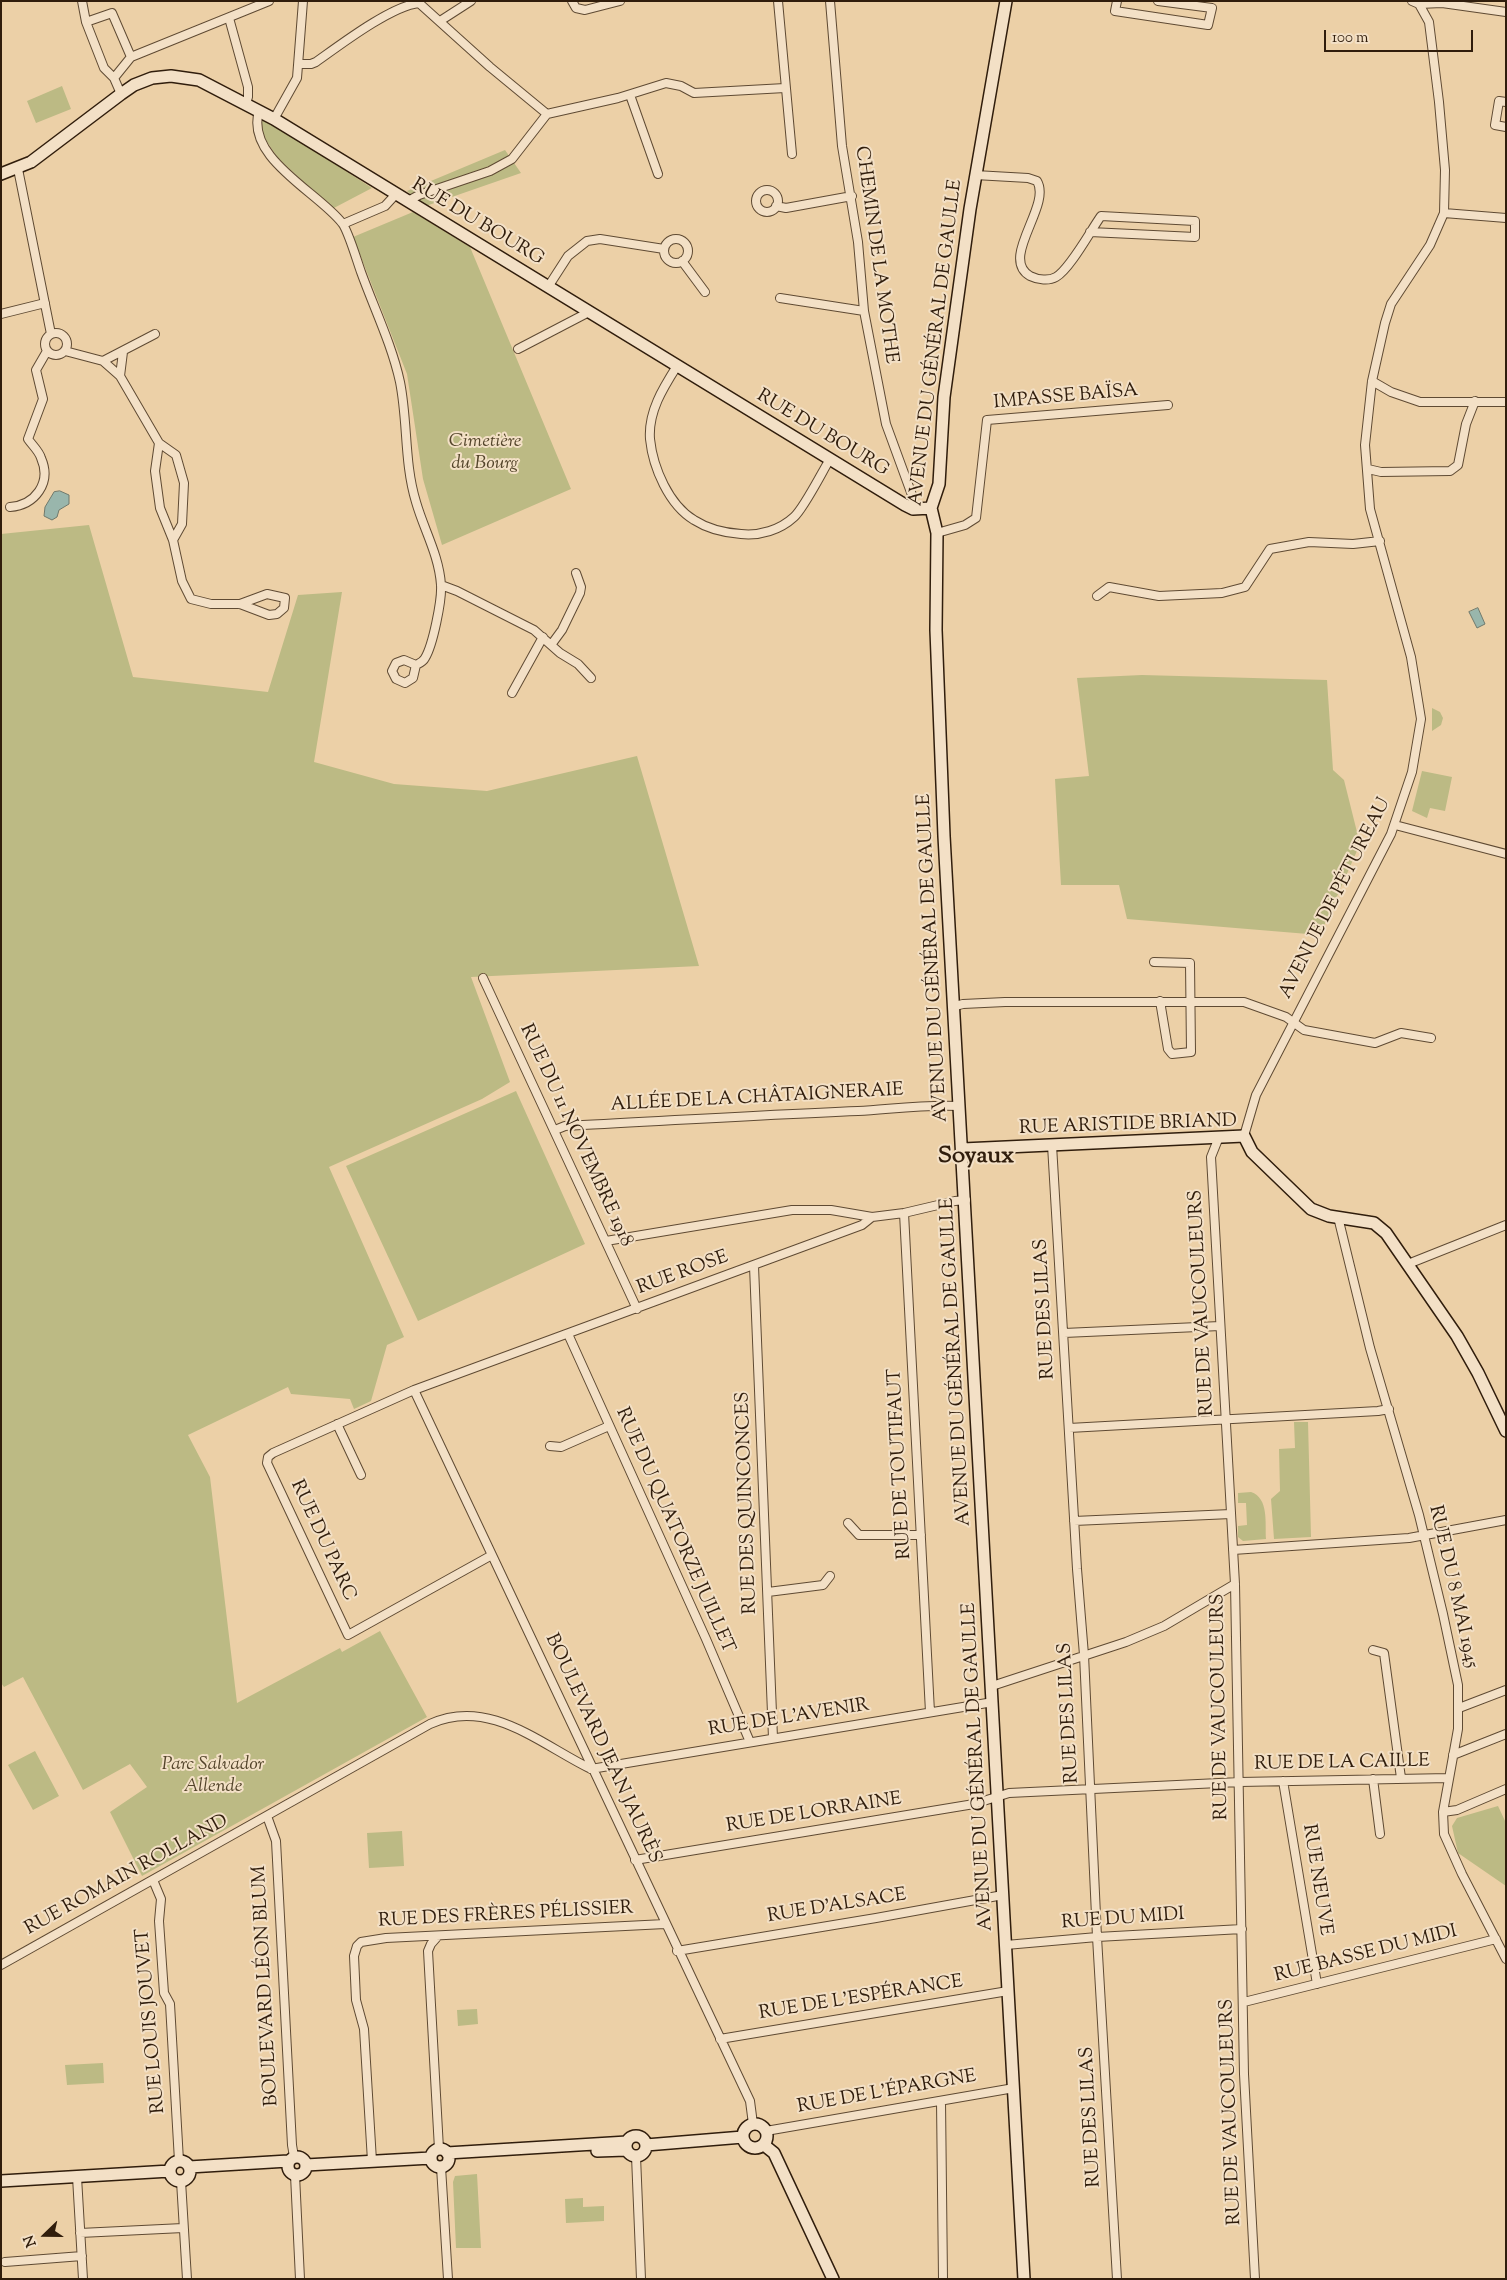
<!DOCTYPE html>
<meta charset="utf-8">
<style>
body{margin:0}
#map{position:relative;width:1507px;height:2280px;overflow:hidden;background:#ecd0a7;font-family:"Sorts Mill Goudy",serif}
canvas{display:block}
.frame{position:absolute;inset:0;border:2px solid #301d0c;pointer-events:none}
.north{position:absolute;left:20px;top:2210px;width:50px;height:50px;-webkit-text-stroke:4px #f3e0c6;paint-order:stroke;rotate:248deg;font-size:14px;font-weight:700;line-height:20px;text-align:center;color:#301d0c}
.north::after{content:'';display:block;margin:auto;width:18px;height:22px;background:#301d0c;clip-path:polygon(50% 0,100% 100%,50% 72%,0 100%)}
.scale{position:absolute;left:1324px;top:30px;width:149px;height:22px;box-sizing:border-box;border:2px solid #301d0c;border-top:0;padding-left:6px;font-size:15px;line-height:18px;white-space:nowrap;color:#301d0c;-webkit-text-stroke:4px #f3e0c6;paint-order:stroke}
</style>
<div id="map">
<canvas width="1507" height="2280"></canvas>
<div class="frame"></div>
<div class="north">N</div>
<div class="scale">100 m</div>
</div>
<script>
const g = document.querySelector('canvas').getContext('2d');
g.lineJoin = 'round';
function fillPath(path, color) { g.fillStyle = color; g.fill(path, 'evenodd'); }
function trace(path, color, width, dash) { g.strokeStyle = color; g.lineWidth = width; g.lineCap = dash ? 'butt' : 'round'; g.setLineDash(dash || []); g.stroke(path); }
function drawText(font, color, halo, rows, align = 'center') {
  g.font = font + ' "Sorts Mill Goudy",serif'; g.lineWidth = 4; g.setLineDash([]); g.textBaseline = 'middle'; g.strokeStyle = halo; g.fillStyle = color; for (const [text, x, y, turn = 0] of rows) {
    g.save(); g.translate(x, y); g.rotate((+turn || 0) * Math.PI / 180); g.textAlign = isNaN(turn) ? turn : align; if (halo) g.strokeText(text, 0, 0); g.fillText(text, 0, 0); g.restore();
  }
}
const green = new Path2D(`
 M62,86L71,109L36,123L27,101Z
 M260,117L276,126L372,188L332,209L277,157L262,134Z
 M505,150L521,173L423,207L407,191Z
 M413,212L470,247L571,489L442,545L423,479L407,374L353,237Z
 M89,525L133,677L268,692L298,595L342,592L314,762L394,784L487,791L637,756L699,966L471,977L510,1082L482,1099L329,1167L404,1337L387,1345L371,1401L354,1409L350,1399L291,1394L288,1387L188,1435L210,1477L237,1703L340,1648L342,1652L380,1631L427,1717L142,1876L110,1812L147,1787L130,1764L83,1790L23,1677L4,1687L1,1683V534Z
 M1142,675L1327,680L1333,770L1344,780L1360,844L1320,935L1127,919L1119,885H1061L1055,779L1089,776L1077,678Z
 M1432,708L1440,712L1443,718L1441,725L1432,731Z
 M1422,771L1452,777L1445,811L1430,808L1427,818L1412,811Z
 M516,1091L585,1244L418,1321L346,1166Z
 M1294,1422H1308L1311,1537L1274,1539L1271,1499L1280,1491L1279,1449L1295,1448Z
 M1251,1492C1269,1498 1265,1523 1266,1539L1243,1541L1238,1537V1526L1247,1525L1246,1503H1238V1493Z
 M35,1751L59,1796L33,1810L8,1765Z
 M1498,1806L1506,1823V1886L1458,1853L1452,1826L1457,1818Z
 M402,1831L404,1866L369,1868L367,1833Z
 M477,2009L478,2024L458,2026L457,2010Z
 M103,2063L104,2083L67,2085L65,2065Z
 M477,2174L481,2248H456L453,2182L455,2176Z
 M583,2198V2207L604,2206V2221L566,2223L565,2199Z`);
const water = new Path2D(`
 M60,491L69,495V504L59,510L57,517L52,520L44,516L45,507L54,492Z
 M1478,608L1485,624L1477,628L1469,612Z`);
const street = new Path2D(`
 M82,1L86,22L104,68L114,78L121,94
 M572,1L576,8L585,10L620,1
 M778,1L792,154
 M830,1L842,146L858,242L864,311L886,424L912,495L913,509
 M1117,1L1115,11L1208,25L1212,8L1158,1
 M1412,1L1419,4L1442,3L1506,12
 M229,18L248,87V97L246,104
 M440,21L471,1
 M86,22L112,13L131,57
 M299,64H311L316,62C340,45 391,6 419,3L490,67L547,114L618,98L666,83L681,86L694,93L785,88
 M114,78L131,57L269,1
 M630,95L658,174
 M1506,102L1499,101L1495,125L1506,127
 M259,111C245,158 318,192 342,223C348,230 357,261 361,272C374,308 392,345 400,382C408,422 404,463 416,502C424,530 439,555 441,585C442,600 433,645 425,658C423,662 420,663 416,665
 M274,119L297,78L303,1
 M18,169L51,334
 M975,175L1028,178L1037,181C1052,206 999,258 1030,276C1038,280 1049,281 1056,277C1070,269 1091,230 1101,216L1195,221V237L1090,232
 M756 201a11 11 0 1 1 22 0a11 11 0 1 1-22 0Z
 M408,201L419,195L490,171L512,159L547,114
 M776,206L786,208L852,196
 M1444,213L1506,218
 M343,224L385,206L396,194
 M664 251a12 12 0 1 1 24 0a12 12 0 1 1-24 0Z
 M682,261L705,292
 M548,287L568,256L587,241L600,239L664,249
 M780,298L864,311
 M1,314L45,303
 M45 344a11 11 0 1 1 22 0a11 11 0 1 1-22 0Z
 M518,349L589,312
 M65,351L103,361L120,376L159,443L176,455L184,483L182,524L173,540
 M103,361L155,334
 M677,366C663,388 648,412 650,439C653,468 669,505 694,520C708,529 726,533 741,534C760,536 780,530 794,517C804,508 822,472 830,459
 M120,376L123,352
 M1372,381L1391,392L1420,402H1506
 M159,443L155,471L160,508L173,540L182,581L191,599L211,604H240L269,615L277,614L284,608L285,598L267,594L240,604
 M1368,469L1381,472L1450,471L1458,465L1466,424L1475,401
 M10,507C35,505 52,483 41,458C39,451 32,445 28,439L43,399L36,370L47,351
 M937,533L965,525L976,518L987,420L1168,405
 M441,585L457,591L534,630L560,653L578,664L591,678
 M1097,596L1109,587L1159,596L1222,593L1245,587L1270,549L1309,542L1353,544L1380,541
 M551,645L562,630L580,593L581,587L576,573
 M404,660L416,665L413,678L405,683L396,679L392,671L396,663Z
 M512,693L543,637
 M1395,825L1506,854
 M1154,962L1190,963L1191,1052L1172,1054L1168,1049L1160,1001
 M483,978L637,1309
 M955,1006L963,1004L1005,1002H1244L1286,1017L1304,1030L1375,1043L1401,1033L1431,1038
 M555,1130L565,1126C662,1121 760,1115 858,1111C892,1109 926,1104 960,1106
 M1244,1136L1256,1095L1391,834L1412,772L1421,719L1411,657L1370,509L1365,445L1372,381L1385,323L1391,304L1430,245L1444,213L1445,170L1439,102L1429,22L1419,4
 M1219,1137L1211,1157L1235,1584L1244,2074L1255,2279
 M1052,1145L1077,1569L1084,1655L1097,1937L1117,2279
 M904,1213L930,1712
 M1338,1217L1370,1348L1419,1515L1443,1614L1458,1685V1729L1443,1812L1444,1834L1462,1874L1506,1959
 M606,1241L792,1210H831L872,1217
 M1408,1264L1506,1225
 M754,1266L773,1738
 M1064,1333L1220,1326
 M568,1334L706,1639L750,1742
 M414,1390L750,2101L753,2124
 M337,1424L361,1475
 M1069,1428L1378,1411L1389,1409
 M550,1446L561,1447L609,1426
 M1074,1521L1231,1514
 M848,1523L859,1535H921
 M1233,1550L1409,1538L1506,1520
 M492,1555L348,1635L267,1463L268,1457L273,1453L414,1390L862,1225L872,1217L904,1213L955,1201L966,1200
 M768,1592L823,1585L830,1576
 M1373,1650L1384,1653L1401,1778
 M992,1686L1126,1642L1164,1626L1235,1584
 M1459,1708L1506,1690
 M1453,1755L1506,1734
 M591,1769L993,1702
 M1373,1779L1380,1834
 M1283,1781L1317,1984
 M1443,1812L1457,1810L1506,1789
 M267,1816L276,1841L292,2145L294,2157
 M635,1860L974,1804L1009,1793L1240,1782L1449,1778
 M153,1880L161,1899L159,1921L164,1993L170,2004L179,2161
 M438,1936L431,1944L428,1951L439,2149
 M1006,1945L1097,1937L1242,1929
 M677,1951L876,1918L1003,1895
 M1,1965L430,1724C489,1697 540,1744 591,1769
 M1244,2002L1496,1939
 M720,2039L1008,1991
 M941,2101L943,2279
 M766,2131L1014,2088
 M636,2156L641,2279
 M372,2161L364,2029L356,2000L354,1956L357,1946L361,1942L386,1938L665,1924
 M441,2167L448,2279
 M295,2175L300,2279
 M77,2177L83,2279
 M181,2181L187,2279
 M80,2233L183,2228
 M5,2262L82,2256`);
const secondary = new Path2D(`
 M1006,1L970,209L944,397L939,484L931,508L937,533L936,630L944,836L1024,2279
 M1,174L31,162L121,94L134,85L152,78L171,76L199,80L274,119L905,505L913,509L931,508
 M963,1149L1244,1136L1252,1152L1311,1209L1329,1216L1374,1223L1386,1233L1457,1336L1478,1373L1506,1431
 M743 2136a12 12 0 1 1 24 0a12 12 0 1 1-24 0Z
 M626 2146a10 10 0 1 1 20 0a10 10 0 1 1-20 0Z
 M646,2145L743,2137
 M764,2145L774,2153L833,2279
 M431 2158a9 9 0 1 1 18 0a9 9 0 1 1-18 0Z
 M597,2151L626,2150
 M447,2153L627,2142
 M288 2166a9 9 0 1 1 18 0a9 9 0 1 1-18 0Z
 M170 2171a10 10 0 1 1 20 0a10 10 0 1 1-20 0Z
 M306,2165L431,2158
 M189,2167L288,2161
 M1,2181L170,2171`);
const streetNames = [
 ["RUE DU BOURG",477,223,31],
 ["CHEMIN DE LA MOTHE",875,255,82],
 ["AVENUE DU GÉNÉRAL DE GAULLE",937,343,-83],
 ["IMPASSE BAÏSA",1066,398,-5],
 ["RUE DU BOURG",822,434,31],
 ["AVENUE DE PÉTUREAU",1336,899,-63],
 ["AVENUE DU GÉNÉRAL DE GAULLE",934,958,-93],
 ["ALLÉE DE LA CHÂTAIGNERAIE",757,1099,-3],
 ["RUE ARISTIDE BRIAND",1128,1126,-2],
 ["RUE DU 11 NOVEMBRE 1918",575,1136,65],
 ["RUE ROSE",683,1274,-20],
 ["RUE DE VAUCOULEURS",1203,1303,-93],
 ["RUE DES LILAS",1046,1309,-93],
 ["AVENUE DU GÉNÉRAL DE GAULLE",957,1362,-93],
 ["RUE DE TOUTIFAUT",901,1464,-93],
 ["RUE DES QUINCONCES",748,1503,-92],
 ["RUE DU QUATORZE JUILLET",674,1531,66],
 ["RUE DU PARC",322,1541,65],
 ["RUE DU 8 MAI 1945",1452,1587,77],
 ["RUE DE VAUCOULEURS",1221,1707,-91],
 ["RUE DES LILAS",1070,1713,-93],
 ["RUE DE L'AVENIR",789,1719,-9],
 ["BOULEVARD JEAN JAURÈS",602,1749,65],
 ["RUE DE LA CAILLE",1342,1764,-1],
 ["AVENUE DU GÉNÉRAL DE GAULLE",979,1767,-93],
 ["RUE DE LORRAINE",814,1814,-9],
 ["RUE ROMAIN ROLLAND",127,1876,-29],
 ["RUE NEUVE",1316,1880,81],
 ["RUE D'ALSACE",837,1907,-9],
 ["RUE DES FRÈRES PÉLISSIER",506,1916,-3],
 ["RUE DU MIDI",1123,1920,-4],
 ["RUE BASSE DU MIDI",1366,1955,-14],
 ["BOULEVARD LÉON BLUM",267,1986,-93],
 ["RUE DE L'ESPÉRANCE",861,1999,-9],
 ["RUE LOUIS JOUVET",152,2021,-95],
 ["RUE DE L'ÉPARGNE",887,2093,-10],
 ["RUE DE VAUCOULEURS",1232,2112,-92],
 ["RUE DES LILAS",1092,2117,-93]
];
const parkNames = [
 ["Cimetière",485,443],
 ["du Bourg",485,465],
 ["Parc Salvador",213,1766],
 ["Allende",213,1788]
];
const districtNames = [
 ["Soyaux",976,1158]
];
fillPath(green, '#bcba84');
fillPath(water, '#99b6ac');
trace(water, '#6f796c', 1);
trace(street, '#5f4a33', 10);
trace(secondary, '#301d0c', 14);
trace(street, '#f3e0c6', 8);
trace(secondary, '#f3e0c6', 11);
drawText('19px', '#301d0c', '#f3e0c6', streetNames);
drawText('italic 19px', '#53442a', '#f3e0c6', parkNames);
drawText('bold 24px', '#301d0c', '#f3e0c6', districtNames);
</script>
